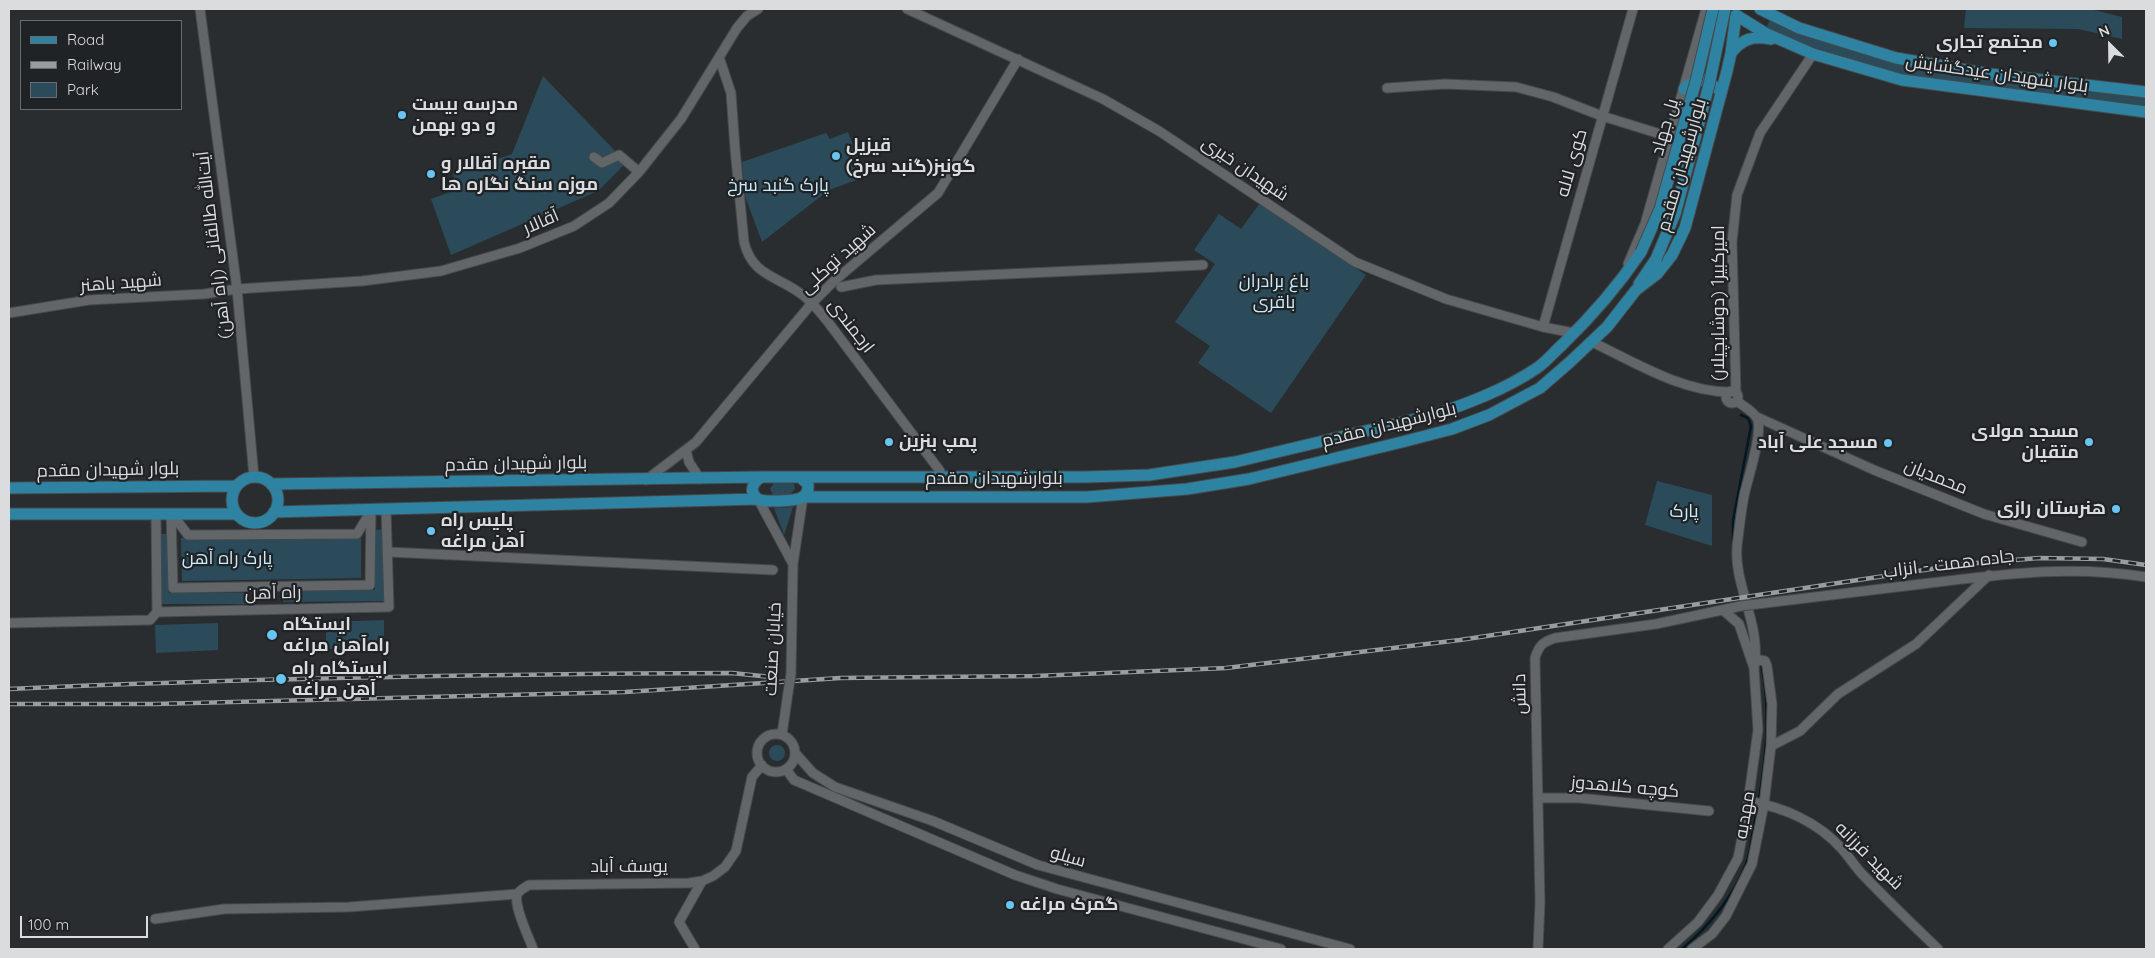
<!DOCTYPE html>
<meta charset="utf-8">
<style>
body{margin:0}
#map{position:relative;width:2155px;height:958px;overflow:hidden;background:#292d2f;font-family:Quicksand,sans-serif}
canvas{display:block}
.frame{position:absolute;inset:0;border:10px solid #dadcdd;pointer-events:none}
.legend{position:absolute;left:20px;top:20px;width:162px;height:90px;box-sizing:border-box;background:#202325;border:1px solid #6a6d6f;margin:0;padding:6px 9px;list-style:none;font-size:15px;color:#dadcdd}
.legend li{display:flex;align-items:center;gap:10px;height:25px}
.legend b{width:25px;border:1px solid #6a6d6f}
.north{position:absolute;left:2085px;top:20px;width:50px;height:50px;-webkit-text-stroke:4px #202325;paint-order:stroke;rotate:337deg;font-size:14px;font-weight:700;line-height:20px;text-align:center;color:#dadcdd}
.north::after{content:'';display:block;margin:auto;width:18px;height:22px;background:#dadcdd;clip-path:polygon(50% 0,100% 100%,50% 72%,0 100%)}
.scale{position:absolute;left:20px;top:916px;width:128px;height:22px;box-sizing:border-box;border:2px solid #dadcdd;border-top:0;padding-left:6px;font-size:15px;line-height:18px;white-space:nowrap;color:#dadcdd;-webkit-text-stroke:4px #202325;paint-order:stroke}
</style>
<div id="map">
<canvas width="2155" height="958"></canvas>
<div class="frame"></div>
<ul class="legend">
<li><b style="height:6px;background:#2f83a2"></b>Road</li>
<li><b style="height:6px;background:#9a9d9e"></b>Railway</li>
<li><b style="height:14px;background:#2b4b5a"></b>Park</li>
</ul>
<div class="north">N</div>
<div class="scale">100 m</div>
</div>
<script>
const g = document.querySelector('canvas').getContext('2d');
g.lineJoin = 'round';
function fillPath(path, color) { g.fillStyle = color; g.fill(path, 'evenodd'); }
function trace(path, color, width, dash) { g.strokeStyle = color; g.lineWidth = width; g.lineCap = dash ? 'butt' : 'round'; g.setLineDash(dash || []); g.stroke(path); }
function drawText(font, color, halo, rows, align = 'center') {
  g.font = font + ' Quicksand,Cairo,sans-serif'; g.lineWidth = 4.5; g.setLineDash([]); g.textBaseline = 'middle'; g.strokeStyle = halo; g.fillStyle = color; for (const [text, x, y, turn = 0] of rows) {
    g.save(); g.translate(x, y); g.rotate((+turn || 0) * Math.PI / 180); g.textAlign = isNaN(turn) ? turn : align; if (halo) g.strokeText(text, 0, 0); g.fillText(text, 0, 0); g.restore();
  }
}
const green = new Path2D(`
 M1966,9H2090L2122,17V39L2078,29L1964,28Z
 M1770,20L1859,52L2146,96V107L1969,86L1901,74L1814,50L1766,28Z
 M543,76L619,155L630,159L598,191L451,255L431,199L458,189L453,174L512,154Z
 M848,132L865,177L829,190L762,242L745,196L742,162L826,133L830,139Z
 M1260,203L1366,275L1271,413L1198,363L1210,346L1175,322L1215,264L1194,250L1219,214L1241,229Z
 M1657,481L1712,495V546L1645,525Z
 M775,482H790L794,484L795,489L789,495H773L770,489Z
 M793,507L784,535L774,508Z
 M384,529V601L283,602V591L375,590V530Z
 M160,534H169V593H249V604H160Z
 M361,535V578L182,581L181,538Z
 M384,620V649H326V622Z
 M218,623V650L156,653L155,625Z
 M769 753a8 8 0 1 1 16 0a8 8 0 1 1-16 0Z`);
const water = new Path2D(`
 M257 559a6 6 0 1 1 12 0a6 6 0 1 1-12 0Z`);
const stream = new Path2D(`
 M1733,556V521L1751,426L1748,418L1741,415
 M1682,949C1708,927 1734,896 1746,864C1750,854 1751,841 1753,830C1764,778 1773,716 1761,663`);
const minor = new Path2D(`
 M200,9L237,289L254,477
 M907,9L1103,99L1159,131L1355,262L1446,299L1543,327L1574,333
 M719,57L731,93L735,149L744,242C752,274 773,275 797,291C810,299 819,311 828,322L940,471V477
 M1387,88L1445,84L1516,87L1553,97L1602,116L1670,137
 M594,157L602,163L619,155L639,172
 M1628,264L1645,224L1706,9
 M841,287L876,280L1203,265
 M9,313L89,300L204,294L237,289L362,281L441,271L520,248L574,226L609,203L639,172L681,119L737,28L747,16L758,9
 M1543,327L1633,9
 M1592,342C1634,362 1682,392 1730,392
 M1726 397a6 6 0 1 1 12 0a6 6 0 1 1-12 0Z
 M1736,393L1732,242L1737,195L1760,133L1813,54
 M1737,401C1743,406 1753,411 1757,418C1764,431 1747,481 1744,496C1741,512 1739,530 1737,546C1734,585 1759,620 1755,662
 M1757,417L1874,470L1984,514L2082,542
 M686,450L689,462L700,479
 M646,480L696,442L812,303L834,281L938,193L1018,59
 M758,499L793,564L803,497
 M156,514L157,612L389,607L386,509
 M171,514L173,588L370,585L371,509
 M172,514L188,535L357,534L371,511
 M388,552L773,570
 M1757,604C1815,597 1872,590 1930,583C2006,574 2070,565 2146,577
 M9,623L150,620L157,612
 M791,674L793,564
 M757 753a19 19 0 1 1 38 0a19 19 0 1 1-38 0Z
 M782,734L788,693
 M1771,746L1800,731L1838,694L1916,644L1989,575
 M796,754L813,773L835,787L933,821L1038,865L1350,949
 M786,769L794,780L1015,875L1057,889L1281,949
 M1538,798H1579L1709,811
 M1748,801C1783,807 1818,822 1842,849C1850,858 1856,868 1864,876C1888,901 1913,925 1938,949
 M155,919L224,909L349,907L517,894
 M533,949C529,937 514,908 517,895C519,890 524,888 529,885L689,883L702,881L713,876L725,867L736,851L752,777L762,765
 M695,949L679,922L702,881
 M1538,949L1540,902L1535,658C1539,645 1543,642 1555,638L1656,624L1741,606
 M1668,949L1698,922L1718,895L1738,858L1746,817L1758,730L1754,668L1739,624L1723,610
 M1692,949L1712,934L1726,916L1752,864L1764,804L1771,746L1772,704L1767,666L1765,661L1760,660L1755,662L1754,668`);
const major = new Path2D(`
 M1760,9L1799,28L1896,58L1990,74L2146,92
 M1731,53C1743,38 1753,36 1771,39
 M1684,89C1691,82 1697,80 1707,80L1716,88
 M1639,284L1656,259
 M762,477H800L808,484C810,502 791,500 778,501C772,501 764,502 758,499C748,492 753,481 762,477Z
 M800,477H1085L1149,475L1235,462L1437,414C1471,402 1506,389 1537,368C1546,362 1554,352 1562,345C1592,316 1618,286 1641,252
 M232 500a23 23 0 1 1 46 0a23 23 0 1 1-46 0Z
 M271,484L762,477
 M9,488L237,486
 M803,497H1087L1187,489L1249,479L1402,442L1452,429L1489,415L1540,388L1570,362L1607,327L1636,290L1657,274L1672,255L1685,228L1727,71L1731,53L1736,15L1765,33L1813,54L1902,80L2146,112
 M274,512L758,499
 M9,514H237`);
const rail = new Path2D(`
 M9,689C250,678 491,674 732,673L771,677
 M9,704H154L625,692L840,678L1035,676L1226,668L1460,640L1964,564L2039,558L2103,559L2146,565`);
const minorBridge = new Path2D(`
 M1741,606L1757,604
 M788,693L791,674`);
const majorBridge = new Path2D(`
 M1641,252L1660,209L1696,81L1713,9
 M1656,259L1675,214L1709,85L1725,9`);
const markers = [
 [2053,43,5,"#68c4f0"],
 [402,115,5,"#68c4f0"],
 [836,156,5,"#68c4f0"],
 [431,174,5,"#68c4f0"],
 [889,442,5,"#68c4f0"],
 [2089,442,5,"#68c4f0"],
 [1888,443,5,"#68c4f0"],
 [2116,509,5,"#68c4f0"],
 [431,531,5,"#68c4f0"],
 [272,635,6,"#68c4f0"],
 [281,679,6,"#68c4f0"],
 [1010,905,5,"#68c4f0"]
];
const poiNames = [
 ["مجتمع تجاری",2043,43,"right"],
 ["مدرسه بیست",412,105],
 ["و دو بهمن",412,126],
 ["قیزیل",846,146],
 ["گونبز(گنبد سرخ)",846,167],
 ["مقبره آقالار و",441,164],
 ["موزه سنگ نگاره ها",441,185],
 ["مسجد مولای",2079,432,"right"],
 ["متقیان",2079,453,"right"],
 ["پمپ بنزین",899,442],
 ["مسجد علی آباد",1878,443,"right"],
 ["هنرستان رازی",2106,509,"right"],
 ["پلیس راه",441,521],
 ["آهن مراغه",441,542],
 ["ایستگاه",283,625],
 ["راه‌آهن مراغه",283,646],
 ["ایستگاه راه",292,669],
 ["آهن مراغه",292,690],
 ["گمرک مراغه",1020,905]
];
const streetNames = [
 ["بلوار شهیدان عیدگشایش",1997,74,8],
 ["پل جهاد",1665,127,-74],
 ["کوی لاله",1572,163,-74],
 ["بلوارشهیدان مقدم",1682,165,-74],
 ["شهیدان خیری",1245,169,34],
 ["آقالار",541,222,-23],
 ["(راه آهن) آیت‌الله طالقانی",214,245,-97],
 ["شهید توکلی",838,259,-42],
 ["شهید باهنر",121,283,-4],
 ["امیرکبیر1 (دوشابچیلار)",1719,303,-90],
 ["ارجمندی",851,326,52],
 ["بلوارشهیدان مقدم",1389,425,-14],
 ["بلوار شهیدان مقدم",516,464,-1],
 ["بلوار شهیدان مقدم",108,470,-1],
 ["محمدیان",1936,477,22],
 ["بلوارشهیدان مقدم",994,479],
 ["جاده همت - انزاب",1949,564,-7],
 ["راه آهن",273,593,-1],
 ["خیابان صنعت",773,649,-87],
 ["دانش",1520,694,-91],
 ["کوچه کلاهدوز",1625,787,5],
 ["مهدیه",1745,815,-80],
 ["شهید فرزانه",1869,856,45],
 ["سیلو",1068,857,16],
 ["یوسف آباد",629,867]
];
const parkNames = [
 ["پارک گنبد سرخ",778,186],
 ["باغ برادران",1274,282],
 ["باقری",1274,303],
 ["پارک",1684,512],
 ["پارک راه آهن",227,559]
];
fillPath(green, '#2b4b5a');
fillPath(water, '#001724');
trace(stream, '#001724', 2.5);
trace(minor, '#46494a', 11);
trace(major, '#46494a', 13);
trace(minor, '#626668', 9);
trace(major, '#2f83a2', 11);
trace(rail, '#9a9d9e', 4.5);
trace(rail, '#202325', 2.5, [8]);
trace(minorBridge, '#46494a', 11, []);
trace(majorBridge, '#46494a', 13, []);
trace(minorBridge, '#626668', 9);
trace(majorBridge, '#2f83a2', 11);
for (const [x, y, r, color] of markers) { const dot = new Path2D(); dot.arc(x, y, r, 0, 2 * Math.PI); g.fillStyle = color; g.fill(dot); trace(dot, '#202325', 2); }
drawText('bold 18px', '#dadcdd', '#202325', poiNames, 'left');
drawText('18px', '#dadcdd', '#202325', streetNames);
drawText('18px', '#c9eafb', '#202325', parkNames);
</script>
